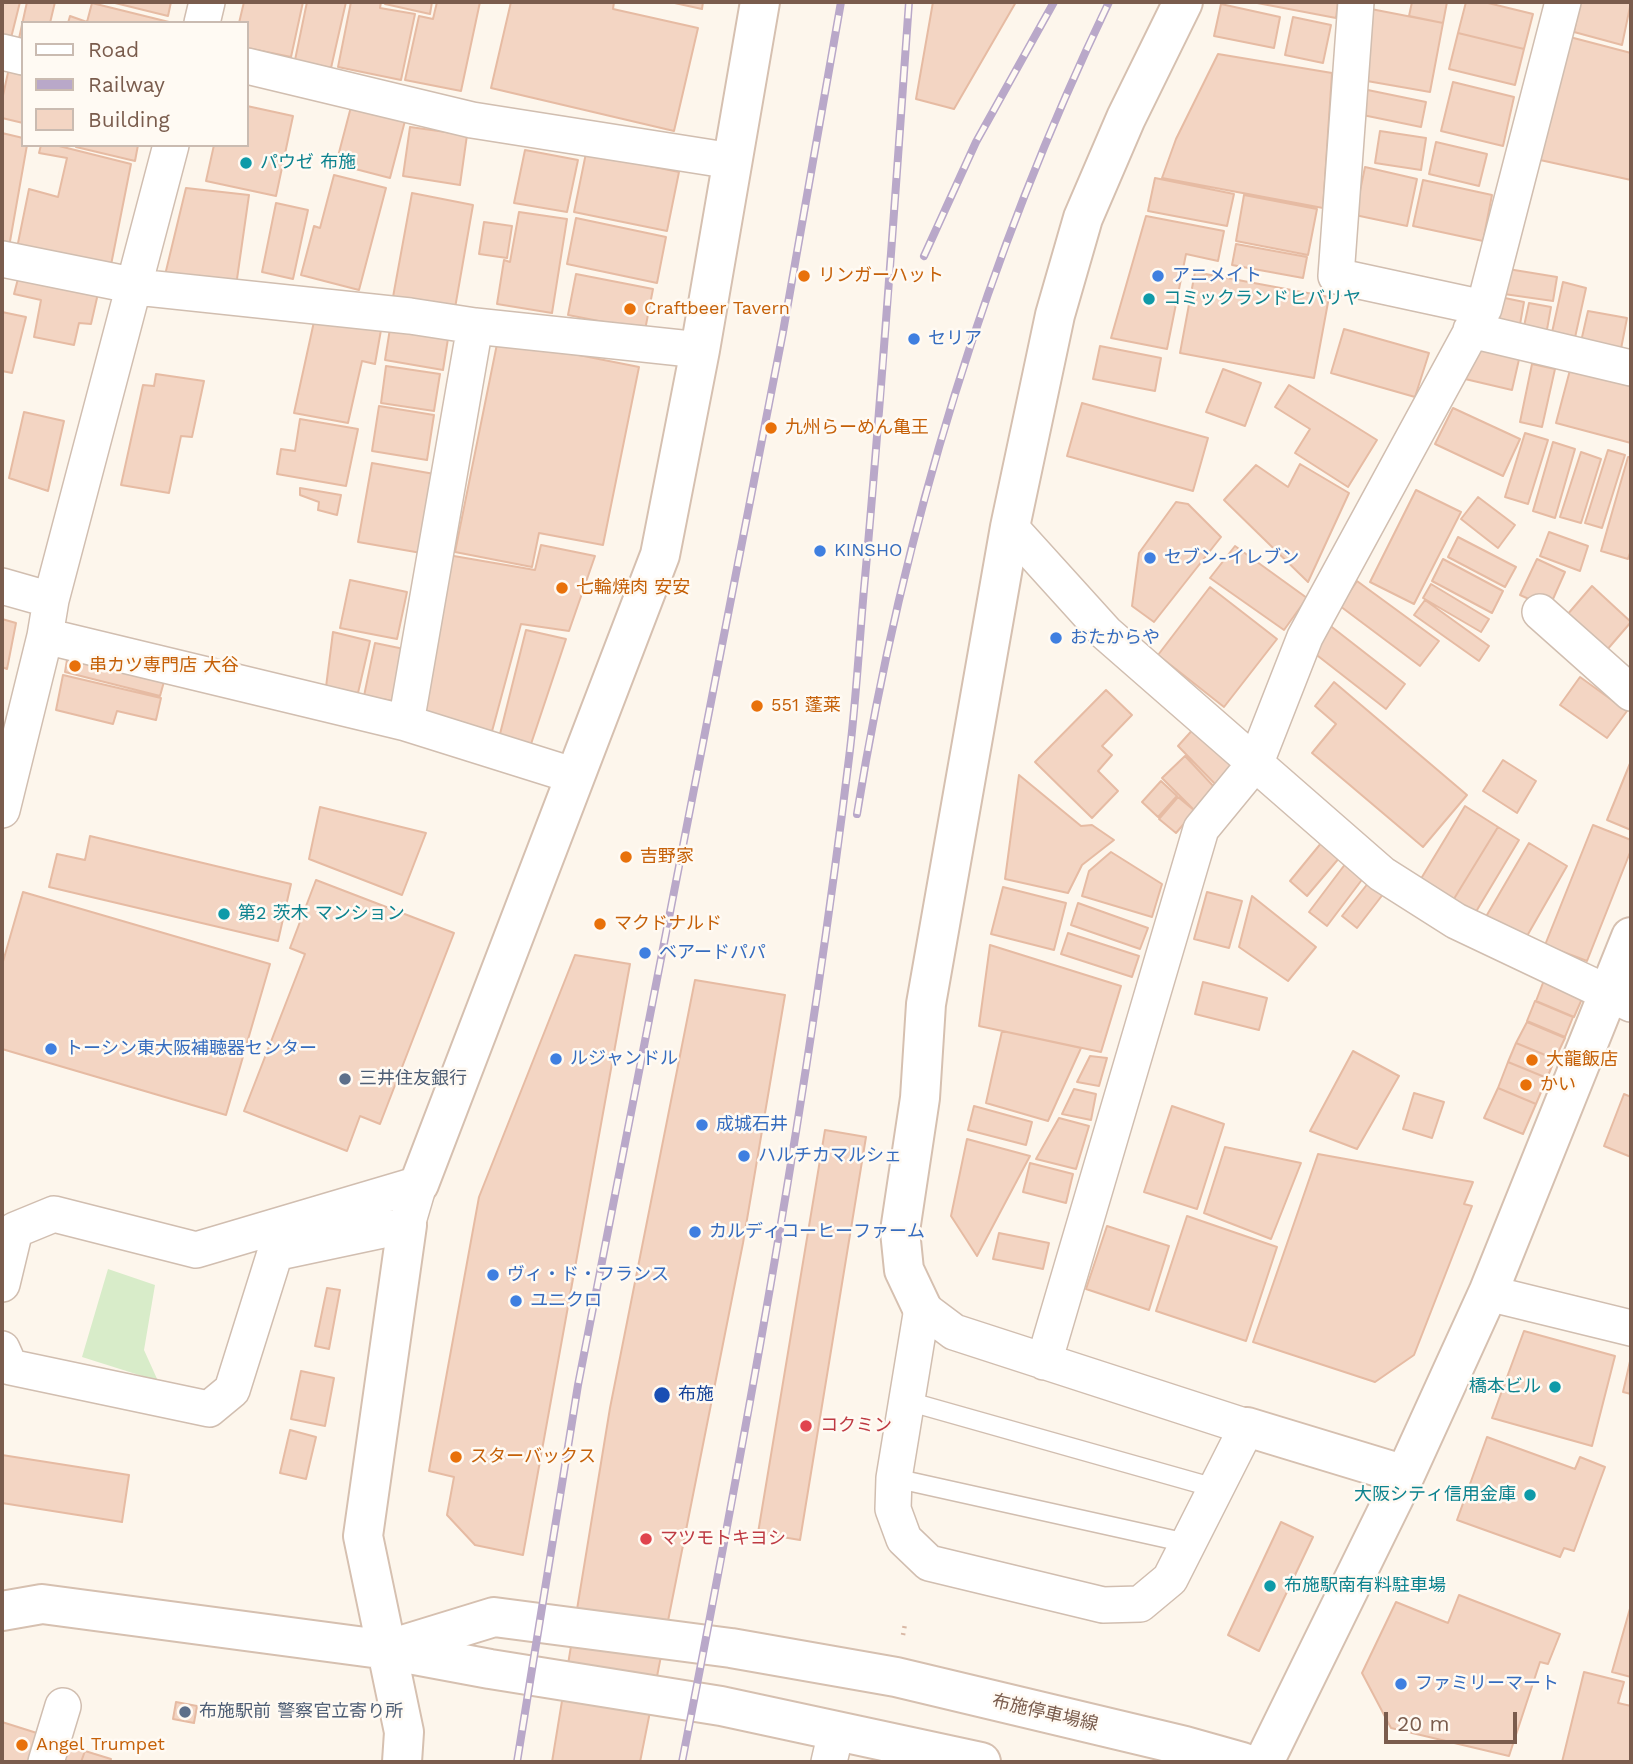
<!DOCTYPE html>
<meta charset="utf-8">
<style>
body{margin:0}
#map{position:relative;width:1633px;height:1764px;overflow:hidden;background:#fdf6ec;font-family:"Work Sans",sans-serif}
canvas{display:block}
.frame{position:absolute;inset:0;border:4px solid #7a5c4d;pointer-events:none}
.legend{position:absolute;left:21px;top:21px;width:228px;height:126px;box-sizing:border-box;background:#fffaf3;border:2px solid #cabbb1;margin:0;padding:9px 12px;list-style:none;font-size:21px;color:#7a5c4d}
.legend li{display:flex;align-items:center;gap:14px;height:35px}
.legend b{width:35px;border:2px solid #cabbb1}
.scale{position:absolute;left:1384px;top:1712px;width:133px;height:32px;box-sizing:border-box;border:4px solid #7a5c4d;border-top:0;padding-left:9px;font-size:21px;line-height:24px;white-space:nowrap;color:#7a5c4d;-webkit-text-stroke:5px #fffaf3;paint-order:stroke}
</style>
<div id="map">
<canvas width="1633" height="1764"></canvas>
<div class="frame"></div>
<ul class="legend">
<li><b style="height:9px;background:#fff"></b>Road</li>
<li><b style="height:9px;background:#b9a8c9"></b>Railway</li>
<li><b style="height:19px;background:#f3d5c3"></b>Building</li>
</ul>
<div class="scale">20 m</div>
</div>
<script>
const g = document.querySelector('canvas').getContext('2d');
g.lineJoin = 'round';
function fillPath(path, color) { g.fillStyle = color; g.fill(path, 'evenodd'); }
function trace(path, color, width, dash) { g.strokeStyle = color; g.lineWidth = width; g.lineCap = dash ? 'butt' : 'round'; g.setLineDash(dash || []); g.stroke(path); }
function drawText(font, color, halo, rows, align = 'center') {
  g.font = font + ' "Work Sans","Noto Sans JP",sans-serif'; g.lineWidth = 5; g.setLineDash([]); g.textBaseline = 'middle'; g.strokeStyle = halo; g.fillStyle = color; for (const [text, x, y, turn = 0] of rows) {
    g.save(); g.translate(x, y); g.rotate((+turn || 0) * Math.PI / 180); g.textAlign = isNaN(turn) ? turn : align; if (halo) g.strokeText(text, 0, 0); g.fillText(text, 0, 0); g.restore();
  }
}
const green = new Path2D(`
 M108,1269L155,1285L144,1350L158,1381L82,1357Z`);
const building = new Path2D(`
 M2,2H20L11,38L2,36Z
 M27,2H55L50,23H23V44L18,43Z
 M111,2H171L168,16Z
 M244,2H303L291,57L247,48V23H239Z
 M307,2H346L331,68L295,60Z
 M351,2H381L380,8L415,14L401,80L338,67Z
 M386,2H432L430,14L385,4Z
 M437,2H480L461,91L405,80L419,16L433,19Z
 M511,2H614L613,9L698,28L674,131L491,88Z
 M670,2H703L702,9Z
 M933,2H1016L954,109L916,99Z
 M1252,2H1338L1336,18Z
 M1412,2H1447L1443,23L1409,16Z
 M1466,2H1484L1533,14L1524,49L1458,33Z
 M1580,2H1631L1622,45L1574,32Z
 M92,3L169,22V23H68L70,16L87,22Z
 M1221,4L1280,17L1274,48L1214,36Z
 M1371,9L1443,23L1430,92L1367,81Z
 M1293,17L1331,25L1323,63L1285,55Z
 M1458,33L1524,49L1515,85L1449,69Z
 M1566,36L1631,53V180L1540,160Z
 M1218,54L1332,73L1323,208L1162,178L1176,139Z
 M9,68L23,72V123L2,118V100Z
 M1453,82L1514,97L1503,146L1441,131Z
 M1358,88L1426,102L1421,127L1353,113Z
 M352,103L406,117L390,178L336,164Z
 M247,106L293,116L276,196L206,181L214,145H247Z
 M410,127L467,135L460,185L403,176Z
 M1380,131L1426,138L1421,170L1375,163Z
 M2,133L23,138V145H27L9,247L2,246Z
 M1436,142L1487,154L1479,186L1429,174Z
 M41,145H55L131,164L110,270L17,248L29,189L58,197L67,158L39,153Z
 M76,145H138L135,161L76,147Z
 M525,150L578,160L567,212L514,203Z
 M586,153L679,172L667,231L574,212Z
 M1365,167L1417,179L1407,226L1355,215Z
 M334,175L386,188L359,290L301,275L314,226L320,228Z
 M1155,178L1234,194L1227,226L1148,211Z
 M1423,180L1492,195L1483,241L1413,226Z
 M186,188L249,195L236,286L165,275Z
 M412,193L473,205L455,308L393,297Z
 M1244,195L1317,209L1308,255L1236,241Z
 M276,203L308,210L293,279L262,272Z
 M519,212L567,219L552,313L497,304L504,260L510,262Z
 M1146,216L1224,231L1218,261L1186,254L1167,349L1111,338Z
 M576,218L666,237L657,283L567,264Z
 M484,222L512,226L507,258L479,254Z
 M1236,244L1307,257L1303,278L1232,265Z
 M1508,269L1557,277L1553,301L1504,294Z
 M20,271L99,289L91,324L79,323L74,345L34,337L41,300L14,294Z
 M1195,272L1329,297L1314,378L1180,353Z
 M576,274L653,289L645,330L568,315Z
 M1563,282L1586,288L1574,342L1551,337Z
 M1500,297L1524,302L1519,330L1495,326Z
 M1529,303L1551,307L1546,335L1523,331Z
 M1588,311L1627,318L1620,354L1580,346Z
 M2,312L26,317L12,373L2,371Z
 M392,316L450,326L443,370L385,360Z
 M315,317L381,330L375,364L362,361L348,423L294,413Z
 M1344,329L1429,353L1415,397L1331,373Z
 M498,339L639,367L603,545L539,533L532,567L455,552Z
 M1473,344L1520,355L1512,390L1465,379Z
 M1100,346L1161,358L1155,391L1093,379Z
 M1532,364L1555,369L1542,427L1520,422Z
 M386,366L440,374L434,411L381,403Z
 M1223,369L1261,383L1245,426L1206,412Z
 M1570,370L1631,386V443L1556,423Z
 M156,374L204,381L192,437L181,436L169,493L121,485L143,385L154,386Z
 M1289,385L1377,440L1348,487L1295,453L1310,429L1275,407Z
 M1082,403L1208,438L1193,491L1067,456Z
 M379,406L434,415L427,460L372,451Z
 M1453,408L1520,439L1503,476L1435,444Z
 M24,412L64,421L48,491L9,478Z
 M300,419L358,429L346,486L277,474L281,449L295,451Z
 M1525,433L1548,440L1528,504L1505,497Z
 M1553,442L1575,449L1555,518L1533,511Z
 M1608,450L1625,455L1602,528L1585,523Z
 M1581,452L1601,459L1581,523L1560,517Z
 M1628,457H1631V550L1628,559L1601,551Z
 M372,463L440,475L427,554L358,542Z
 M1300,464L1349,493L1308,582L1224,500L1256,465L1288,487Z
 M300,488L341,495L337,515L318,510L319,502L300,495Z
 M1416,490L1461,512L1414,604L1370,582Z
 M1478,497L1515,525L1498,548L1461,519Z
 M1176,502L1188,504L1221,537L1154,622L1132,606L1139,553Z
 M1549,532L1588,546L1580,571L1540,556Z
 M1458,537L1516,567L1505,587L1448,557Z
 M541,545L595,556L569,631L521,624L491,735L417,717L448,555L535,570Z
 M1235,546L1307,598L1284,630L1210,578Z
 M1443,559L1503,591L1492,613L1432,581Z
 M1537,559L1565,572L1549,608L1520,595Z
 M350,580L407,592L397,639L340,628Z
 M1357,581L1439,641L1420,666L1340,606Z
 M1431,584L1489,619L1481,632L1423,598Z
 M1592,586L1631,622L1606,651L1567,615Z
 M1210,587L1277,639L1224,707L1158,655Z
 M1425,600L1489,646L1479,661L1414,615Z
 M2,619L16,623L7,669L2,667Z
 M1328,624L1405,684L1386,709L1309,649Z
 M526,630L566,639L531,744L499,738Z
 M333,632L370,641L358,693L326,687Z
 M375,643L404,649L393,701L364,696Z
 M77,656L165,678L160,696L65,672L67,660Z
 M63,675L161,698L156,720L117,711L113,724L56,710Z
 M1580,677L1627,711L1607,738L1560,705Z
 M1334,682L1467,795L1423,847L1312,753L1336,724L1315,706Z
 M1106,690L1132,715L1102,746L1112,755L1098,771L1118,791L1092,818L1035,762Z
 M1196,726L1237,767L1218,787L1178,746Z
 M1185,756L1217,790L1195,811L1162,778Z
 M1503,760L1536,781L1517,813L1483,791Z
 M1631,761V830L1607,820Z
 M1019,775L1081,826L1092,825L1114,840L1082,865L1068,893L1005,879Z
 M1161,781L1177,796L1158,817L1142,802Z
 M1178,797L1195,811L1176,833L1159,819Z
 M1465,806L1498,827L1452,902L1419,882Z
 M320,807L426,833L402,895L309,859Z
 M1593,825L1631,840V850L1587,961L1545,945Z
 M1498,827L1519,840L1474,915L1452,902Z
 M90,836L291,884L278,941L49,887L57,854L85,860Z
 M1322,842L1340,857L1307,896L1290,881Z
 M1529,843L1567,866L1523,943L1484,920Z
 M1111,852L1162,884L1152,917L1082,896L1089,871Z
 M1346,863L1364,877L1327,926L1309,912Z
 M316,880L454,933L380,1124L360,1116L347,1151L244,1111L305,954L290,948Z
 M1369,882L1384,893L1357,928L1342,916Z
 M1003,887L1066,903L1054,950L991,934Z
 M23,892L270,964L226,1115L2,1049V965Z
 M1207,892L1242,901L1229,948L1194,939Z
 M1252,896L1316,947L1288,981L1239,947Z
 M1078,903L1148,928L1140,949L1071,925Z
 M1068,933L1139,956L1132,977L1061,954Z
 M990,945L1121,986L1101,1052L979,1026Z
 M575,955L630,964L523,1555L475,1545L447,1515L454,1477L429,1471L479,1197Z
 M1546,975L1585,992L1574,1017L1536,1001Z
 M695,980L785,995L743,1243L640,1762H552L610,1408Z
 M1203,982L1267,998L1259,1030L1195,1014Z
 M1535,1001L1573,1017L1565,1037L1527,1021Z
 M1527,1022L1565,1038L1555,1059L1516,1043Z
 M1002,1031L1081,1048L1048,1121L986,1103Z
 M1516,1043L1555,1059L1547,1078L1508,1062Z
 M1353,1051L1399,1076L1357,1149L1310,1131Z
 M1090,1056L1107,1058L1099,1086L1077,1082Z
 M1508,1062L1547,1078L1536,1104L1498,1088Z
 M1498,1088L1536,1104L1523,1134L1484,1118Z
 M1074,1089L1096,1094L1091,1120L1062,1114Z
 M1414,1093L1444,1102L1432,1138L1403,1129Z
 M1624,1094L1631,1097V1157L1604,1146Z
 M974,1106L1032,1122L1026,1145L968,1130Z
 M1172,1106L1224,1124L1197,1209L1144,1192Z
 M1059,1118L1089,1126L1076,1169L1036,1159Z
 M825,1130L866,1137L800,1540L758,1533Z
 M967,1139L1030,1156L977,1256L951,1216Z
 M1225,1147L1301,1163L1271,1239L1204,1213Z
 M1318,1154L1473,1182L1464,1204L1472,1206L1414,1355L1375,1382L1253,1342Z
 M1030,1163L1073,1174L1066,1203L1023,1192Z
 M1187,1216L1277,1247L1246,1341L1156,1311Z
 M1107,1226L1169,1246L1149,1310L1086,1289Z
 M999,1233L1049,1243L1043,1269L993,1259Z
 M327,1288L340,1290L329,1349L315,1346Z
 M1524,1331L1615,1356L1592,1446L1492,1418Z
 M1631,1357V1394L1623,1392Z
 M301,1371L334,1378L325,1426L291,1419Z
 M290,1430L316,1437L306,1479L280,1473Z
 M1487,1437L1575,1469L1580,1457L1605,1467L1574,1551L1564,1548L1560,1557L1457,1520Z
 M2,1455L129,1475L122,1522L2,1503Z
 M1281,1522L1313,1537L1259,1651L1228,1635Z
 M1459,1595L1560,1634L1548,1664L1540,1662L1509,1756L1391,1728L1362,1673L1396,1602L1448,1623Z
 M1631,1605V1677L1612,1672Z
 M1584,1672L1624,1682L1618,1703L1631,1706V1762H1562Z
 M176,1702L197,1706L194,1723L173,1719Z
 M2,1722L40,1734L31,1762H2Z
 M63,1744L85,1751L81,1762H57Z
 M85,1751L111,1759L110,1762H81Z`);
const path = new Path2D(`
 M903,1635L905,1624`);
const lane = new Path2D(`
 M907,1401L1215,1488
 M894,1478L1187,1543`);
const street = new Path2D(`
 M1356,2L1336,276L1484,308
 M202,23L207,2
 M2,52L23,57
 M247,66L472,120L732,161
 M2,259L146,288L410,316L475,326L700,350
 M1471,330L1631,368
 M1010,527L1106,633L1382,874L1456,921L1631,1004
 M2,586L51,600
 M1540,612L1631,693
 M45,636L406,723L575,776
 M406,723L475,326
 M2,810L45,636L51,600L171,145
 M2,1284L15,1230L54,1214L196,1250L419,1184
 M1488,1293L1631,1328
 M922,1308L954,1332L1247,1427L1170,1579L1140,1604L1103,1605L929,1563L904,1539L893,1509L894,1478Z
 M2,1349L10,1367L209,1409L232,1390L275,1253L407,1225L419,1184
 M1044,1362L1201,829L1256,762L1305,637L1484,308L1563,2
 M46,1762L63,1706
 M829,1762L836,1732`);
const secondary = new Path2D(`
 M419,1184L660,555L700,350L760,2
 M922,1308L904,1270L900,1231L920,1098L926,1004L1010,527L1055,315L1083,218L1126,118L1183,2
 M1247,1427L1405,1475
 M2,1611L42,1604L388,1650L490,1669L721,1706L981,1762
 M393,1648L494,1617L731,1648L896,1677L1185,1746L1242,1762
 M402,1762L404,1732L363,1536L407,1225
 M1264,1762L1405,1475L1488,1293L1631,937`);
const rail = new Path2D(`
 M924,256L976,142L1054,2
 M857,814C902,533 986,258 1109,2
 M517,1762L578,1385L783,332L841,2
 M682,1762C747,1429 808,1096 849,758C856,702 859,646 864,589C882,394 895,198 909,2`);
const markers = [
 [246,163,7,"#0f9aa8"],
 [804,276,7,"#e8710a"],
 [1158,276,7,"#3f7fe0"],
 [1149,299,7,"#0f9aa8"],
 [630,309,7,"#e8710a"],
 [914,339,7,"#3f7fe0"],
 [771,428,7,"#e8710a"],
 [820,551,7,"#3f7fe0"],
 [1150,558,7,"#3f7fe0"],
 [562,588,7,"#e8710a"],
 [1056,638,7,"#3f7fe0"],
 [75,666,7,"#e8710a"],
 [757,706,7,"#e8710a"],
 [626,857,7,"#e8710a"],
 [224,914,7,"#0f9aa8"],
 [600,924,7,"#e8710a"],
 [645,953,7,"#3f7fe0"],
 [51,1049,7,"#3f7fe0"],
 [556,1059,7,"#3f7fe0"],
 [1532,1060,7,"#e8710a"],
 [345,1079,7,"#5c6f8a"],
 [1526,1085,7,"#e8710a"],
 [702,1125,7,"#3f7fe0"],
 [744,1156,7,"#3f7fe0"],
 [695,1232,7,"#3f7fe0"],
 [493,1275,7,"#3f7fe0"],
 [516,1301,7,"#3f7fe0"],
 [1555,1387,7,"#0f9aa8"],
 [662,1395,9,"#1a4fb4"],
 [806,1426,7,"#e0444e"],
 [456,1457,7,"#e8710a"],
 [1530,1495,7,"#0f9aa8"],
 [646,1539,7,"#e0444e"],
 [1270,1586,7,"#0f9aa8"],
 [1401,1684,7,"#3f7fe0"],
 [185,1712,7,"#5c6f8a"],
 [22,1745,7,"#e8710a"]
];
const cultureNames = [
 ["パウゼ 布施",260,163],
 ["コミックランドヒバリヤ",1163,299],
 ["第2 茨木 マンション",238,914],
 ["橋本ビル",1541,1387,"right"],
 ["大阪シティ信用金庫",1516,1495,"right"],
 ["布施駅南有料駐車場",1284,1586]
];
const foodNames = [
 ["リンガーハット",818,276],
 ["Craftbeer Tavern",644,309],
 ["九州らーめん亀王",785,428],
 ["七輪焼肉 安安",576,588],
 ["串カツ専門店 大谷",89,666],
 ["551 蓬莱",771,706],
 ["吉野家",640,857],
 ["マクドナルド",614,924],
 ["大龍飯店",1546,1060],
 ["かい",1540,1085],
 ["スターバックス",470,1457],
 ["Angel Trumpet",36,1745]
];
const shopNames = [
 ["アニメイト",1172,276],
 ["セリア",928,339],
 ["KINSHO",834,551],
 ["セブン-イレブン",1164,558],
 ["おたからや",1070,638],
 ["ベアードパパ",659,953],
 ["トーシン東大阪補聴器センター",65,1049],
 ["ルジャンドル",570,1059],
 ["成城石井",716,1125],
 ["ハルチカマルシェ",758,1156],
 ["カルディコーヒーファーム",709,1232],
 ["ヴィ・ド・フランス",507,1275],
 ["ユニクロ",530,1301],
 ["ファミリーマート",1415,1684]
];
const serviceNames = [
 ["三井住友銀行",359,1079],
 ["布施駅前 警察官立寄り所",199,1712]
];
const transitNames = [
 ["布施",678,1395]
];
const healthNames = [
 ["コクミン",820,1426],
 ["マツモトキヨシ",660,1539]
];
const streetNames = [
 ["布施停車場線",1045,1713,13]
];
fillPath(green, '#d8ecc9');
fillPath(building, '#f3d5c3');
trace(building, '#e6bba3', 2);
trace(lane, '#d1beb0', 21);
trace(street, '#d1beb0', 38);
trace(secondary, '#d6c0b0', 42);
trace(path, '#d9b8a5', 4.5, [2, 5]);
trace(lane, '#fff', 18);
trace(street, '#fff', 35);
trace(secondary, '#fff', 38);
trace(rail, '#b9a8c9', 8);
trace(rail, '#fffaf3', 5, [16]);
for (const [x, y, r, color] of markers) { const dot = new Path2D(); dot.arc(x, y, r, 0, 2 * Math.PI); g.fillStyle = color; g.fill(dot); trace(dot, '#fffaf3', 2.5); }
drawText('18px', '#0d838f', '#fffaf3', cultureNames, 'left');
drawText('18px', '#c56008', '#fffaf3', foodNames, 'left');
drawText('18px', '#366cbe', '#fffaf3', shopNames, 'left');
drawText('18px', '#4e5e75', '#fffaf3', serviceNames, 'left');
drawText('18px', '#164399', '#fffaf3', transitNames, 'left');
drawText('18px', '#be3a42', '#fffaf3', healthNames, 'left');
drawText('18px', '#7a5c4d', '#fffaf3', streetNames);
</script>
